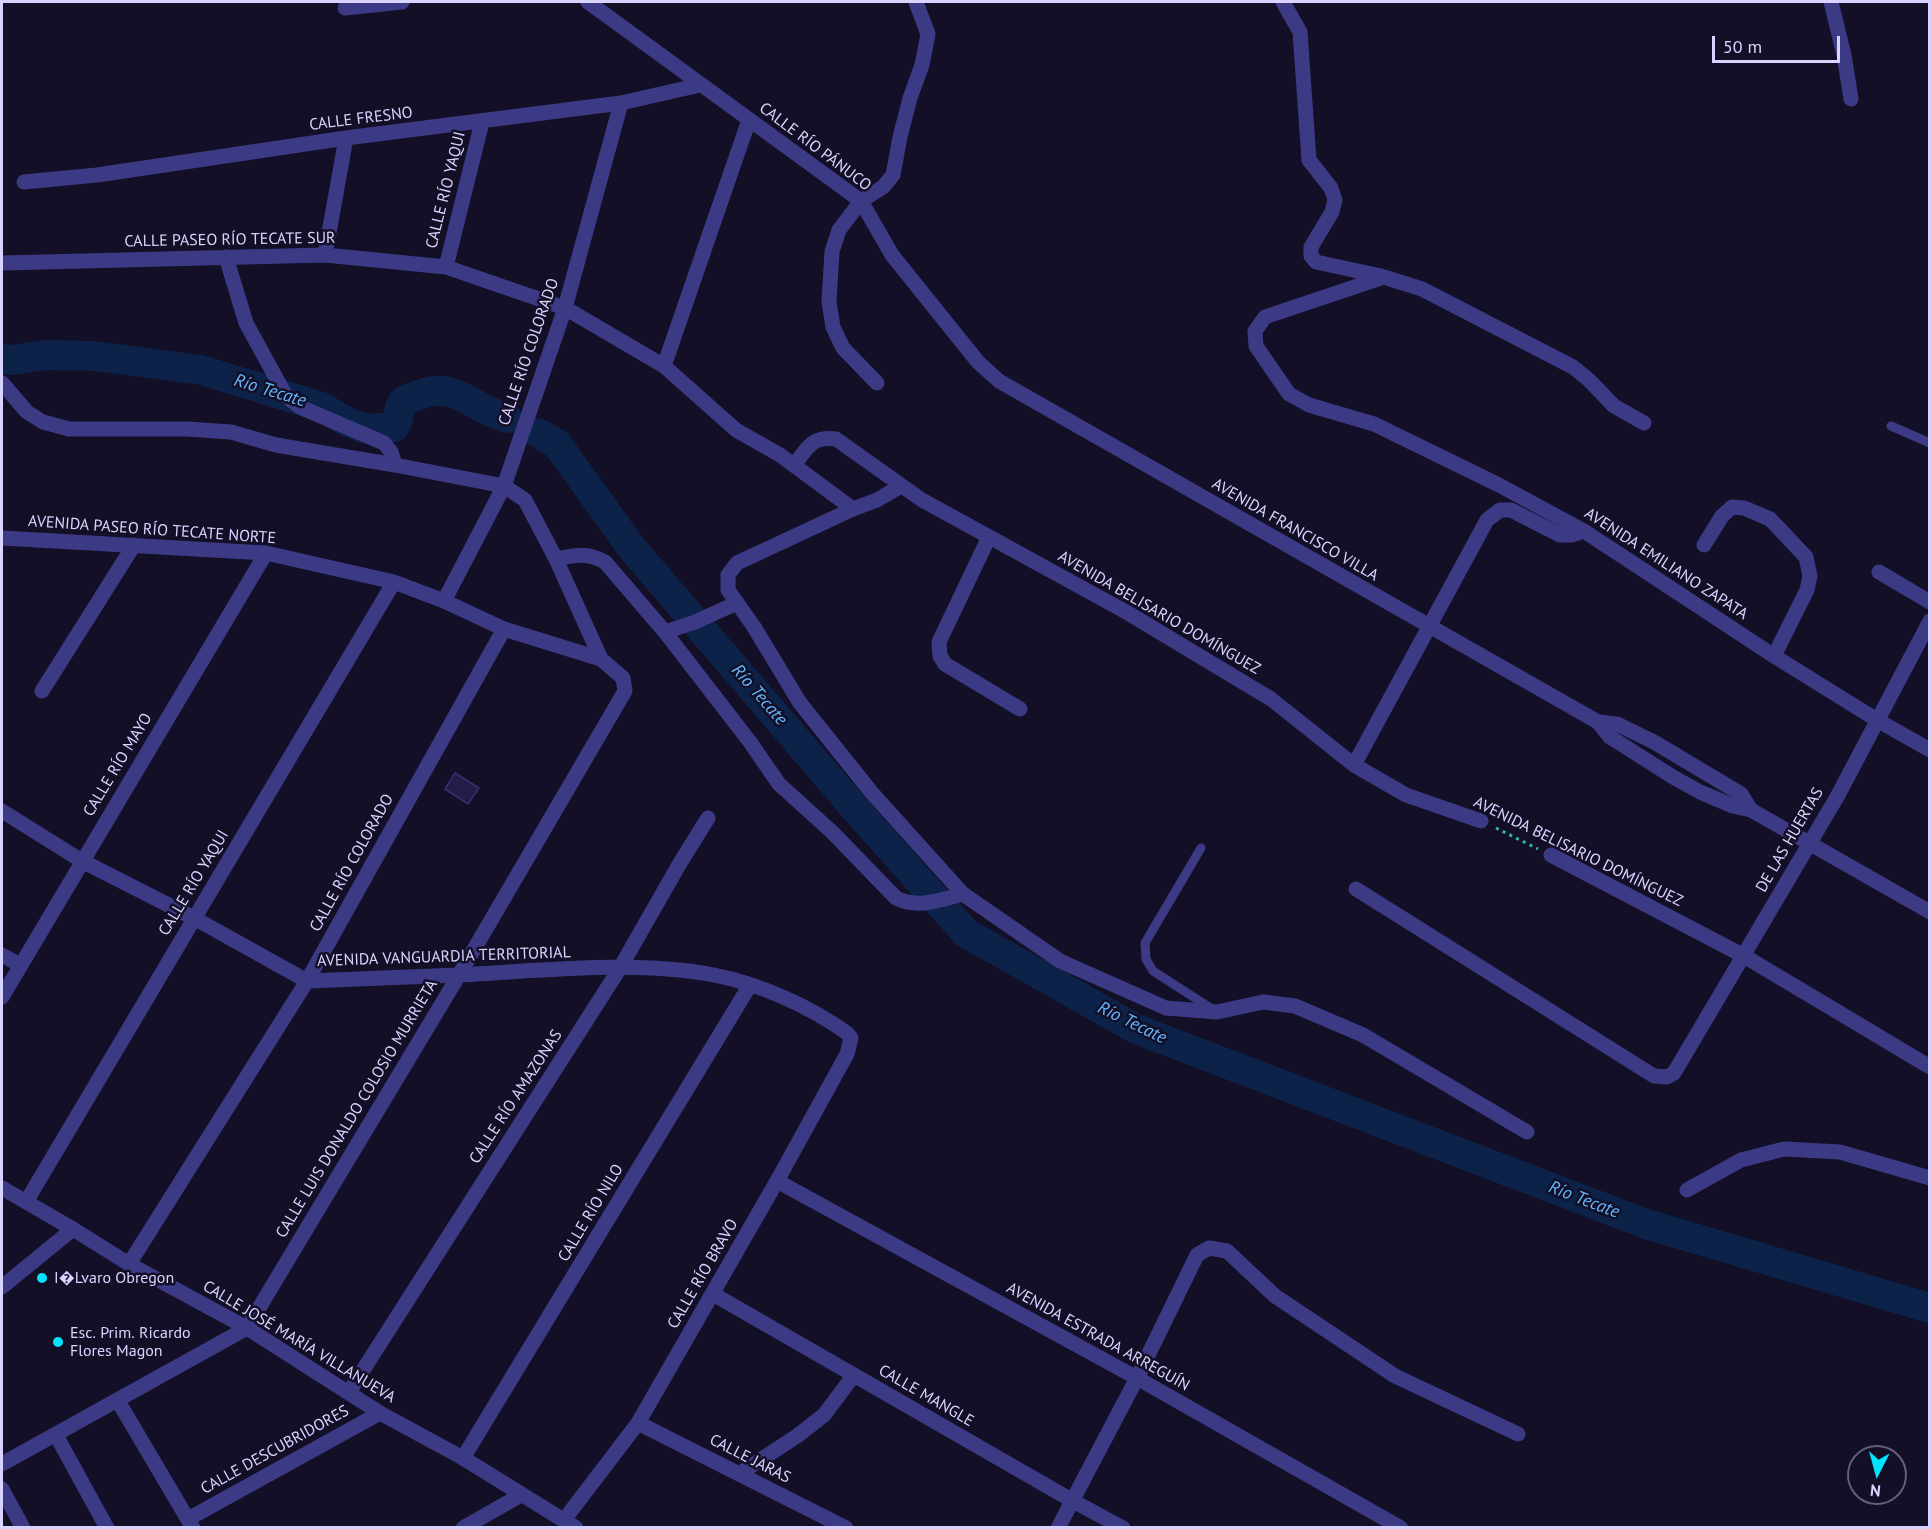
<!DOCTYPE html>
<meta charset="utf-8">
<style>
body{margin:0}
#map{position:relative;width:1931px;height:1529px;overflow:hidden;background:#130f26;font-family:"PT Sans",sans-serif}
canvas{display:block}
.frame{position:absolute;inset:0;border:3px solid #d9d4ff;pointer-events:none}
.north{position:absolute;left:1847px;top:1445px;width:60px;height:60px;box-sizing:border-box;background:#130f26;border:2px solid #625e7d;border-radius:50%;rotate:186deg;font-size:16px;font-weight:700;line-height:24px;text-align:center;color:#d9d4ff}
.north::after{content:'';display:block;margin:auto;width:21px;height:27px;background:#00e5ff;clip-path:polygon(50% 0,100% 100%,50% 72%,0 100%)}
.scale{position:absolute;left:1712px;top:36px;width:128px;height:27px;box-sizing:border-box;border:3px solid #d9d4ff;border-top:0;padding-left:8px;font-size:18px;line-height:21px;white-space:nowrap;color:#d9d4ff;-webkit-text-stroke:4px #130f26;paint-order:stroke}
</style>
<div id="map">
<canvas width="1931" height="1529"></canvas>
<div class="frame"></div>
<div class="north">N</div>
<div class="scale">50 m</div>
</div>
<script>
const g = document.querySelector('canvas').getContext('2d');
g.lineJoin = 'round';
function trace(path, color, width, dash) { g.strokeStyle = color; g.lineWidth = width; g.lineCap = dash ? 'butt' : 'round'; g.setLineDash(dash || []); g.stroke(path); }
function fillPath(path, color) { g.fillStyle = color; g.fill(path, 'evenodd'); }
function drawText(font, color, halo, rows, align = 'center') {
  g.font = font + ' "PT Sans",sans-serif'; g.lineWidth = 5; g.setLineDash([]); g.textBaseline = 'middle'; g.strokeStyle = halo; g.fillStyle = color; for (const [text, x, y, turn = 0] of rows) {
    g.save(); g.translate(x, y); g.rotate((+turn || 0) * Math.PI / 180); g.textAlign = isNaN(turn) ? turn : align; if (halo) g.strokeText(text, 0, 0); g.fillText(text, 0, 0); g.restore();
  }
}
const river = new Path2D(`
 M2,359L13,360L44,355L94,356L201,370L322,407L347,422L366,429L394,427C401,419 397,408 403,402C406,399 412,397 416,396C443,384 458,394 481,407C489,412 499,415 507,418
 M538,433L557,444L631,547L859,813L966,933L1136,1029L1646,1224L1930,1308`);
const building = new Path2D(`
 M455,773L479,788L468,804L445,789Z`);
const path = new Path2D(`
 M1496,828L1538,849`);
const service = new Path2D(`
 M1891,426L1930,443
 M1201,848L1145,943L1146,959L1153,971L1212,1009`);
const minor = new Path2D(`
 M588,2L861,201L892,255L978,362L999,381L1598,722L1610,737L1673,777L1700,792L1733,806L1751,810L1930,912
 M1283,2L1300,32L1309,160L1331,188L1335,200L1332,212L1311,247V256L1316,262L1381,276
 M1831,2L1844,55L1851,99
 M345,8L402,2
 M24,182L97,175L346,138L621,103L700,85
 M325,255L346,138
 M226,257L246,323L286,396L300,407L384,443L391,452L395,465
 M2,263L325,255L446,267L565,308L664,366L736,430L780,455L853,509L877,500L901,486
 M446,267L482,122
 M664,366L749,120
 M2,383L27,412L43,422L69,429H187L231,432L276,445L395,465L504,486L525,500L556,559L601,659
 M877,383L843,348L833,327L829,302L832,252L839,230L861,201L883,187L893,175L900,137L910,98L922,65L928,34L916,2
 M1644,423L1614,406L1589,380L1573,367L1422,289L1384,277L1265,317L1255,331L1256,346L1289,394L1309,405L1374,424L1499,485L1584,531L1774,656L1877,720L1930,750
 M794,465C808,448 811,436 836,439L922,500L1128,613L1271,699L1354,765L1406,795L1481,821
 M853,509L737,563L728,575V590L754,627L800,703L872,793L963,894L1060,961L1166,1008L1217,1012L1263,1002L1295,1006L1363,1035L1527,1132
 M989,537L939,642L940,656L945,664L1020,709
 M2,538L266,553L394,582L444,601L504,629L601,659L623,678L625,691L459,975L307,981L194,918L82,861L2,811
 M1704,545L1722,516L1732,507L1744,508L1770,519L1806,557L1810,576L1807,590L1774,656
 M556,559C575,555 587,552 605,562L665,632L695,622L737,603
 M1879,572L1930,602
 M444,601L504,486L565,308L621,103
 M665,632L750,742L779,784L832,832L896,898C918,909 940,900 963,894
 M42,691L134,545
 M1598,722L1617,724L1654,742L1741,794L1751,810
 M1354,765L1487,520L1500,510H1511L1560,535H1572L1584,531
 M1551,855L1744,956L1930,1067
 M1356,889L1654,1076L1667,1077L1674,1073L1837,797L1930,621
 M2,955L20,965
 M2,997L266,553
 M2,1188L73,1229L129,1264L247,1328L380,1413L463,1458L576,1528
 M1687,1190L1741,1160L1784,1149L1840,1152L1930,1178
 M26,1202L394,582
 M129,1264L307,981L504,629
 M2,1287L73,1229
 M713,1294L1073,1501L1123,1528
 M349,1392L620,968L680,863L708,818
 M118,1401L193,1528
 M638,1423L846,1528
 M56,1435L107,1528
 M463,1458L750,985
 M739,1474L797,1436L824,1415L854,1375
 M2,1489L23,1528
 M188,1519L380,1413
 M564,1520L638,1423L777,1181
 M463,1528L521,1495
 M1058,1528L1137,1378L1197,1255L1209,1248L1227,1251L1275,1296L1395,1376L1518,1434`);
const tertiary = new Path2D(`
 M2,1464L247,1328L459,975C541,971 634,960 714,975C760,984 809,1006 847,1033L851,1038L847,1054L777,1181L1137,1378L1401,1528`);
const markers = [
 [42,1278,6,"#00e5ff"],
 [58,1342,6,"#00e5ff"]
];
const streetNames = [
 ["CALLE FRESNO",361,119,-7],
 ["CALLE RÍO PÁNUCO",815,147,37],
 ["CALLE RÍO YAQUI",446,190,-76],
 ["CALLE PASEO RÍO TECATE SUR",230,240,-1],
 ["CALLE RÍO COLORADO",529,352,-71],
 ["AVENIDA PASEO RÍO TECATE NORTE",152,530,4],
 ["AVENIDA FRANCISCO VILLA",1295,530,30],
 ["AVENIDA EMILIANO ZAPATA",1666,564,33],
 ["AVENIDA BELISARIO DOMÍNGUEZ",1159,613,30],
 ["CALLE RÍO MAYO",118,765,-59],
 ["DE LAS HUERTAS",1790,840,-60],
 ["AVENIDA BELISARIO DOMÍNGUEZ",1578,852,26],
 ["CALLE RÍO COLORADO",352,863,-61],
 ["CALLE RÍO YAQUI",194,883,-59],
 ["AVENIDA VANGUARDIA TERRITORIAL",444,957,-2],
 ["CALLE RÍO AMAZONAS",516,1097,-57],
 ["CALLE LUIS DONALDO COLOSIO MURRIETA",357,1109,-59],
 ["CALLE RÍO NILO",591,1213,-59],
 ["CALLE RÍO BRAVO",703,1274,-60],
 ["AVENIDA ESTRADA ARREGUÍN",1098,1337,29],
 ["CALLE JOSÉ MARÍA VILLANUEVA",299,1342,31],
 ["CALLE MANGLE",926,1396,30],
 ["CALLE DESCUBRIDORES",275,1450,-29],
 ["CALLE JARAS",750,1459,27]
];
const poiNames = [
 ["I�Lvaro Obregon",54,1278],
 ["Esc. Prim. Ricardo",70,1333],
 ["Flores Magon",70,1351]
];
const waterNames = [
 ["Río Tecate",270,391,17],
 ["Río Tecate",759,695,49],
 ["Río Tecate",1132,1023,26],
 ["Río Tecate",1584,1200,21]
];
trace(river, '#0c2248', 30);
fillPath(building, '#241b47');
trace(building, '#3b2d73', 1.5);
trace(path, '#2fb8b0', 3, [3, 4.5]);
trace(service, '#3d3a85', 9);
trace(minor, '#3d3a85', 15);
trace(tertiary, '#3d3a85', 15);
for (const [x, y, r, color] of markers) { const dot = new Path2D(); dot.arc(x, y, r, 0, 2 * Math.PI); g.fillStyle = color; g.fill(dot); trace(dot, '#130f26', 2); }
drawText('16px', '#d9d4ff', '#130f26', streetNames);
drawText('16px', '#d9d4ff', '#130f26', poiNames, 'left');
drawText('italic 18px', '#62b6ff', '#130f26', waterNames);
</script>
